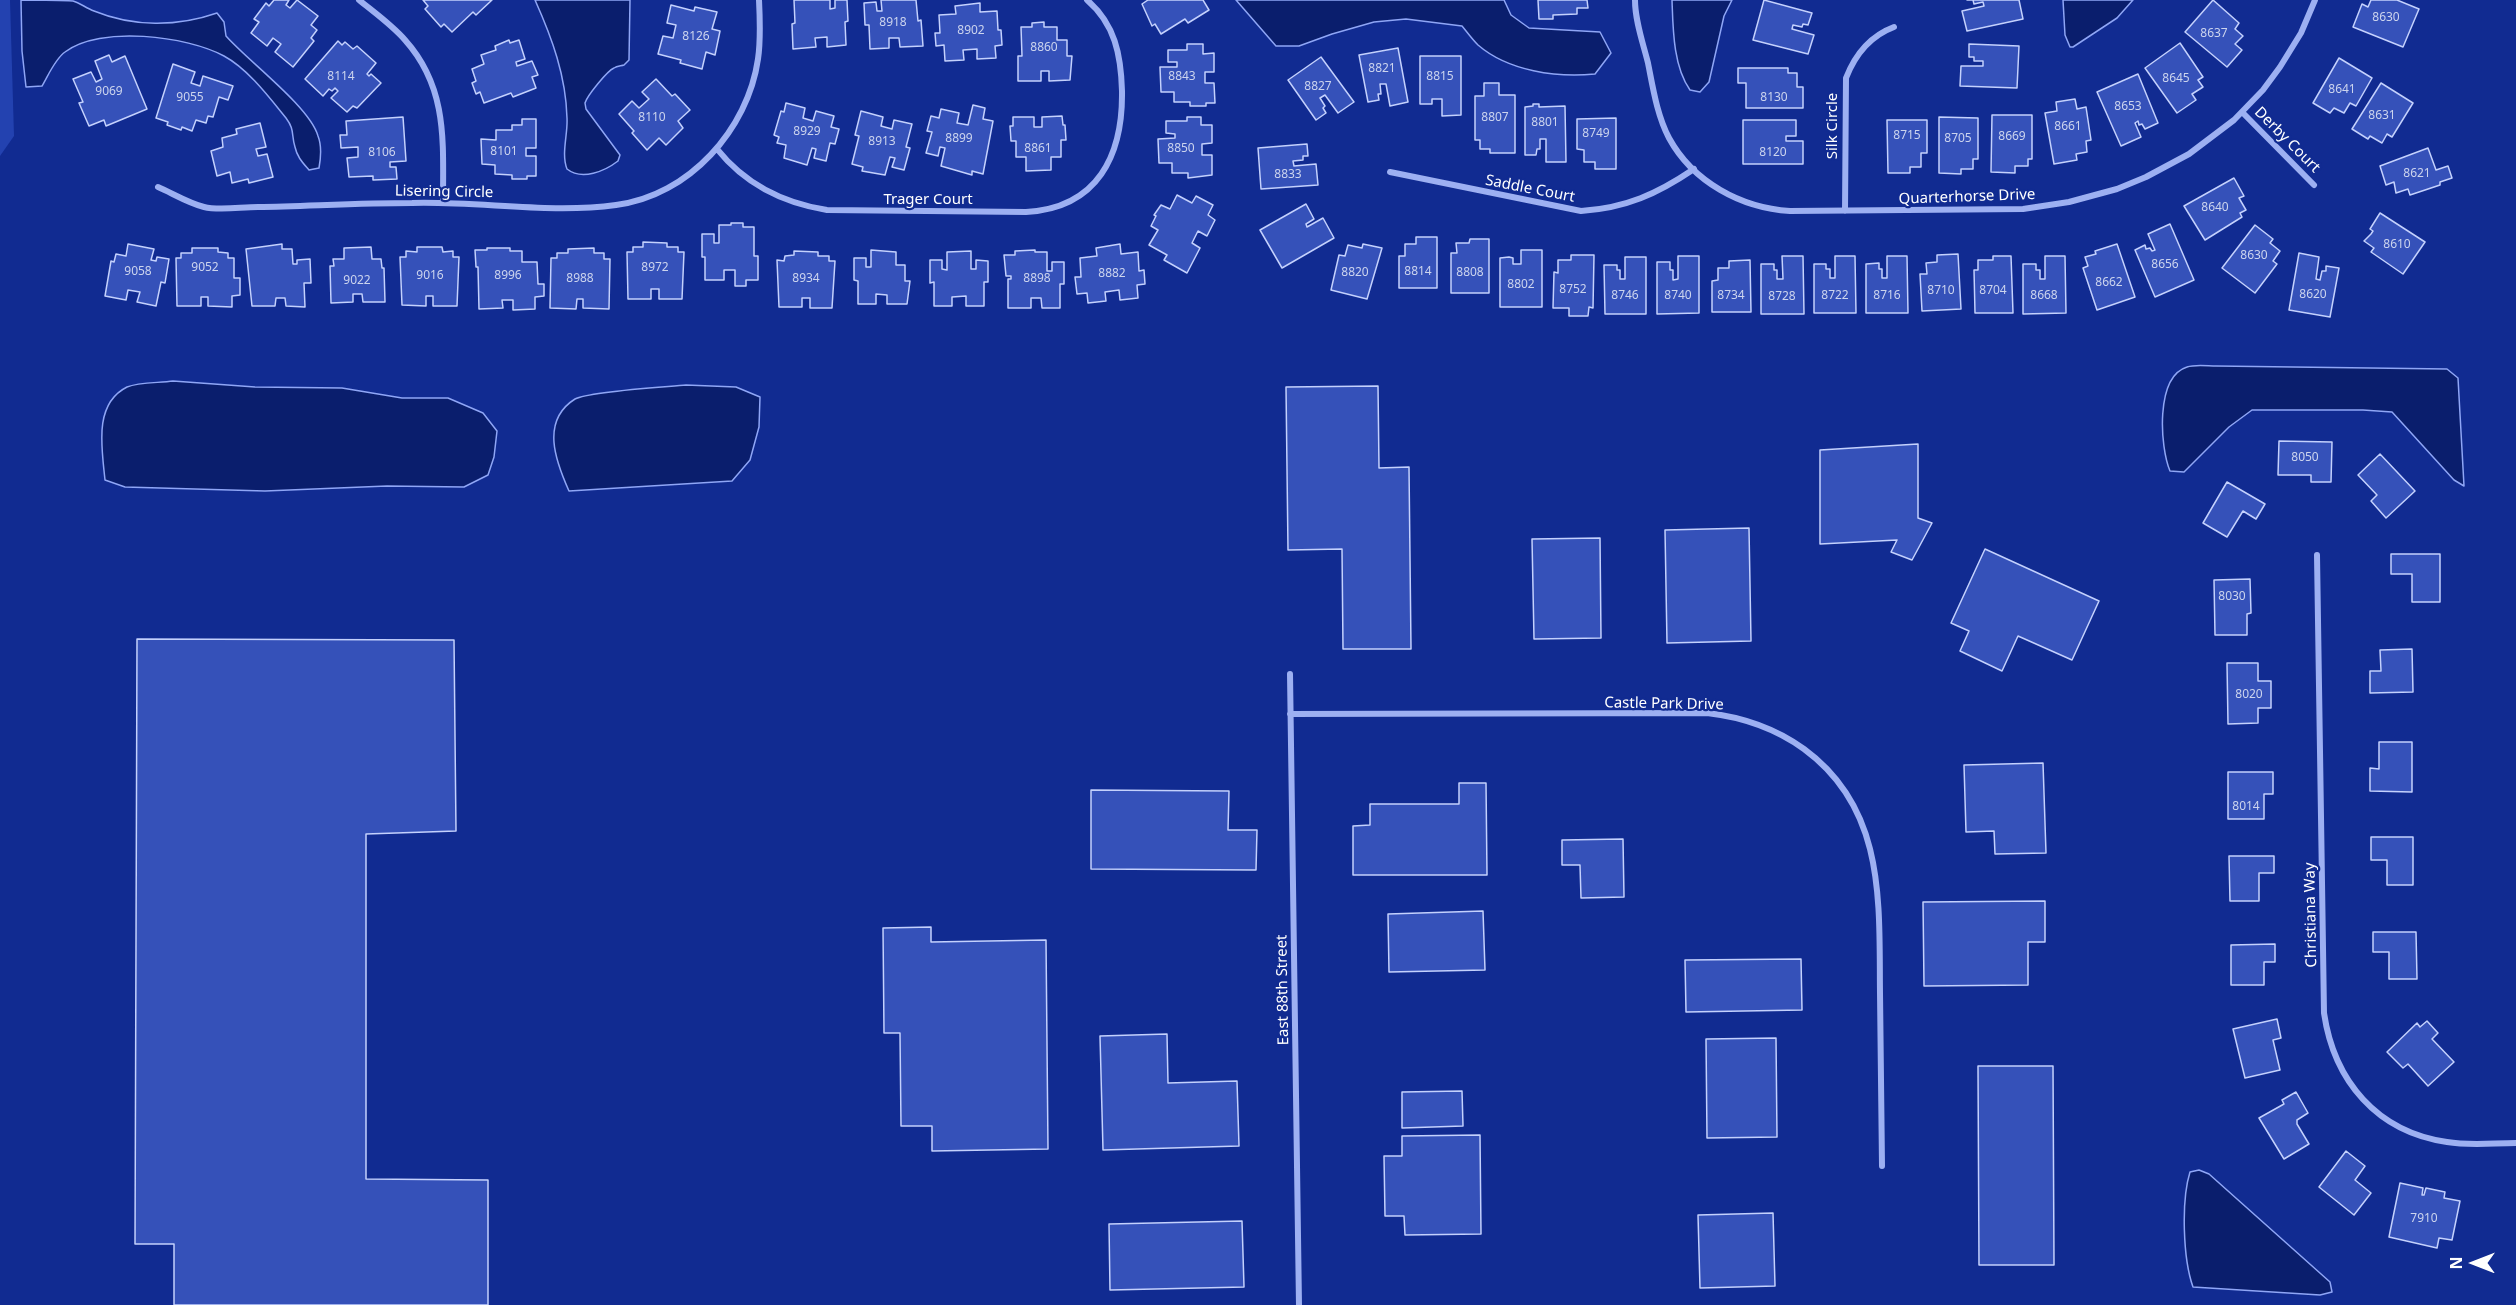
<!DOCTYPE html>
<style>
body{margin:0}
#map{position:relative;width:2516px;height:1305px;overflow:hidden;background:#112b91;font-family:"Noto Sans",sans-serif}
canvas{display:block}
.north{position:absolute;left:2444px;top:1233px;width:60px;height:60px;-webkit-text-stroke:4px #112b91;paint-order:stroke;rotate:270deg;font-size:16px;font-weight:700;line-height:24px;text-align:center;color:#fff}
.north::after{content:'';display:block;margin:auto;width:21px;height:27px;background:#fff;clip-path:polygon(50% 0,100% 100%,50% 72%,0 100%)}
</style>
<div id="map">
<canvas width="2516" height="1305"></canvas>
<div class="north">N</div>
</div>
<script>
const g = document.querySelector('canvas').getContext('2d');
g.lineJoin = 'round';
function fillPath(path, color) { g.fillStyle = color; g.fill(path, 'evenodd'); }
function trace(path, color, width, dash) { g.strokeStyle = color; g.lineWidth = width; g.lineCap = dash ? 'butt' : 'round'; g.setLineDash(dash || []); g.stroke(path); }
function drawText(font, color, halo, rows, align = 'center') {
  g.font = font + ' "Noto Sans",sans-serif'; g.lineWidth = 4.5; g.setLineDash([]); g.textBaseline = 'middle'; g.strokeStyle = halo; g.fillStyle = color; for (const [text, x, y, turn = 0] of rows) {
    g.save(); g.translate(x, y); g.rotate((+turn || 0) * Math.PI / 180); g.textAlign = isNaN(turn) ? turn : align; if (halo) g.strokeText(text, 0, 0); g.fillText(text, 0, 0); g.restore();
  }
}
const green = new Path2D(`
 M0,0H10L14,136L0,156Z`);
const water = new Path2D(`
 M21,0C37,0 58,0 73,1C80,3 86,8 94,11C133,27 177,27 217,13L224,22L226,36C248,61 310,107 318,136C322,146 321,157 319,168L309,170C303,163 297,157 295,147C291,134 295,130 286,118C269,97 248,69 224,56C187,36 100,25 65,52C55,59 48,76 42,86L26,87L22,51Z
 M535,0H630L629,60L624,65C621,66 617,66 614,68C607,71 587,96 585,103L586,109L620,155L618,161C605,171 582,181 567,169C561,154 568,134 567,118C566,76 552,38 535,0Z
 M1236,0H1504L1511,15L1529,28L1600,32L1611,53L1595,74C1557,78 1508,71 1478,45C1472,39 1467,32 1462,26L1406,19L1374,22L1332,34L1299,46H1276Z
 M1672,0H1732L1724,16L1709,82L1700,92L1690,90C1673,66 1673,28 1672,0Z
 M2063,0H2133L2117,18L2073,47H2070L2065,35Z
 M2216,366L2447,369L2458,378L2464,486L2454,480L2392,412L2363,410H2252L2229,427L2184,472L2170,471C2160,447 2155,377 2187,367C2195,364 2208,366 2216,366Z
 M173,381L255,387L342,388L402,398H448L483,413L497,431L494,457L488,475L464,487L387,486L265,491L125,487L105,480C102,449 93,404 127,387C139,382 160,383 173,381Z
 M686,385L736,387L760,397L759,427L750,460L732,481L569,491C556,462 540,421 575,399C590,391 665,387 686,385Z
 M2199,1170L2209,1174L2330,1282L2332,1292L2320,1295L2193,1287C2183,1259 2181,1201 2190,1172Z`);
const building = new Path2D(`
 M274,0H289L286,5L290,8L297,0L318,16L311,25L317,30L311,38L314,41L293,67L275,52L281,44L273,38L267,46L251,33L259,22L254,19L266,3L269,6Z
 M423,0H492L476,15L473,12L452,32L444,24L441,27L425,9L428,6Z
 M794,0H830V9L835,8V0H847L848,21L845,22L846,45L827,47V37L815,38L816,47L793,49L792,24L795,23Z
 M881,0H916L918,21L921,20L923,46L900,47L899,38H889V48L870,49L869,25H865L864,3L876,2L877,11H882Z
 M1148,0H1203L1209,10L1188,23L1185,19L1161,34L1155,24L1152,26L1142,4Z
 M1538,0H1587L1588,8H1577V14L1553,15V19H1539Z
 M1764,0L1812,13L1808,25L1803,24L1802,27L1793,25L1792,29L1814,35L1808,54L1753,40Z
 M1967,0H2019L2023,19L1967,31L1962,11L1984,6L1983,2L1974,4L1973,0Z
 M2213,0L2239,23L2235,29L2243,36L2235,44L2242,50L2227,67L2185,32Z
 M2371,0H2397L2419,9L2403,47L2353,27L2362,4L2368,7Z
 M980,3V12L997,11L998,30H1001L1002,45L995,46L996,58L977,59V49L963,50L964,60L945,61L944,45L936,46L935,33H940L939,15L956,14L955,6Z
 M671,5L694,11L695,7L717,12L712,29L720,31L715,55L706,52L702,69L680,63L681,60L658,54L663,36L673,38L676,25L667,23Z
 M1044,22V27H1057V40H1067V56H1072L1070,80L1049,81V71H1041V81H1018V56H1022L1021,27H1032V23Z
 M509,40L510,43L519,40L525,59L516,62L517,66L532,61L538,75L532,77L536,88L513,97L511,93L484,103L480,92L476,94L472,83L476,81L472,69L484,64L481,55L496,50L495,46Z
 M338,41L342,45L345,42L353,49L357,46L376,63L367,74L369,76L371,74L381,83L357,108L353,106L347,112L331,98L338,91L335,88L332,91L329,89L323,96L305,79Z
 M2180,43L2203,77L2198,80L2203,87L2192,94L2196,100L2177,113L2145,68Z
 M1187,44H1203V54L1214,53V72H1205V83H1214L1215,103H1206V106H1190V102H1174V92H1161L1160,67H1177V62H1168V50H1187Z
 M1969,44L2019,46L2017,88L1960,86L1961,66H1983V61H1974V57H1969Z
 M1398,48L1408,102L1390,106L1386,84H1380L1381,94H1378L1379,100L1368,102L1359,55Z
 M109,55L112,62L125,56L147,109L106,126L104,120L89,126L79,103L83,102L73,79L91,72L96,82L102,79L95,61Z
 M1420,56H1461V115L1442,116V99H1432V104H1420Z
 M1321,57L1354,102L1338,113L1325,95L1320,98L1325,106L1323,108L1326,113L1316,120L1288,80Z
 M2339,58L2372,78L2356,106L2350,103L2344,113L2334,108L2330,113L2313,103Z
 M173,64L195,72L191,83L200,86L203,76L233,86L228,100L219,97L213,117L208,116L206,123L196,120L192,131L182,127L181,130L167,125L168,122L156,118Z
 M1738,68H1788V73H1797V87H1803V108H1746V83H1738Z
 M2138,74L2158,123L2145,129L2142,124L2139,125L2138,121L2135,123L2141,137L2121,146L2097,92Z
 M656,79L672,96L675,94L690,110L678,121L683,128L666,145L659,138L647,150L632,133L634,131L619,114L632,101L639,108L649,99L642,92Z
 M1484,83H1499V95H1515V153H1490V149H1480V140H1475V96H1484Z
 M2381,83L2413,103L2392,137L2387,134L2382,143L2370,136L2368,139L2352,129Z
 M2075,99L2077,109L2086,107L2091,140L2086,141L2087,152L2076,154L2077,160L2054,164L2045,113L2057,111L2056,102Z
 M786,103L805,108L803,118L813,121L816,111L834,116L831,127L839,129L835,144L830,143L826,161L814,158L816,149L812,148L807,165L784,158L786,145L777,143L779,137L774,135L781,111L784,112Z
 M1533,104H1539V107L1565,106L1566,162H1546V139H1540V149H1537L1536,155H1525V107L1533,106Z
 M973,105L985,108L983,119L993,121L983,174L972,171V175L941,166L945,148L940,147L938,156L926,153L932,132L927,131L931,116L939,118L941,109L959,113L957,123L968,125Z
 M861,111L883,117L881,126L892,129L894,120L912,124L906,147L910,148L904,170L892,167L895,158L890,157L885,175L862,171L863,167L852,164L859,136L855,135Z
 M1992,115H2032V159H2028V166H2015V173L1991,172Z
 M1062,116L1063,125H1065L1066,140H1061V157H1051V170L1026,171V157H1016V141H1011L1010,126H1013V117H1034V127H1042V117Z
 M403,117L406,161L390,162V167H396L397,179L373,180V176L349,177L347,158L358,157V147L341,148L340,135H347L346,121Z
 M1187,117H1201V125H1212V143L1202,144V155H1212V175L1188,178V173H1172V163H1159L1158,139L1175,138V134L1166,133V121H1187Z
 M1939,117L1978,118V159H1973V169H1961V174L1939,173Z
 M1616,118V169H1595V162H1584V150L1577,149V119Z
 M522,119H536V148H526V156H536V176H527V179H512V175L495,174V165L482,164L481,139L496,140V130H512V125H522Z
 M1743,120H1796V136H1786V141H1803V164H1743Z
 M1887,120H1927V153H1921V167H1910V173H1888Z
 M260,123L266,147L256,149L258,156L267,154L273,177L249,183L248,179L232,183L230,172L217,176L211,151L223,147L222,138L237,134L236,129Z
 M1307,144L1308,156H1303V160L1293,161L1294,166L1316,164L1318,185L1261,189L1258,148Z
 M2428,148L2436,170L2448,166L2452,178L2440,182V185L2410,195L2408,189L2396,193L2394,182L2386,185L2380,166Z
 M2234,178L2244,196L2239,198L2246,210L2240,213L2242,217L2205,240L2184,206Z
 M1177,195L1192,203L1196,196L1213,205L1208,215L1215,220L1207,236L1198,231L1192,243L1200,248L1187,273L1164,260L1167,255L1149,245L1158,230L1151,226L1156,216L1154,215L1161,205L1170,209Z
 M1306,204L1314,219L1306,224L1307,227L1323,218L1334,238L1282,268L1260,230Z
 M2380,213L2425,242L2403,274L2371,252L2374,248L2364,241L2371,234L2373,231L2370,229Z
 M731,223H743V227H754V256H758V280H746V286H735V270H724V280H705V257H702V234H714V243H719V225H731Z
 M2170,224L2194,280L2155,297L2135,250L2145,245L2146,249L2150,248L2152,251L2155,250L2148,234Z
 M2255,225L2273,239L2270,243L2280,251L2273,261L2277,264L2255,293L2222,268Z
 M1416,237H1437V288H1399V256H1405V244H1416Z
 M1470,239H1489V293H1451V253H1457L1456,243H1469Z
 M643,242L667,243V247H678V252H684L682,299H659V289H651V299H628L627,252H633V247H643Z
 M128,244L154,249L151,260L156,261L157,257L169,259L165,283L161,282L156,306L137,302L140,292L128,290L126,300L105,296L111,261L114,262L116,254L126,256Z
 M282,244V249H292L293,264H297V260L310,259L311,283H304L305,307L286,306L285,298H276L275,306H252L246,249Z
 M1120,244L1121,254L1138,252L1139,271L1144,270L1145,284L1137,285L1138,298L1120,300L1119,290L1105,292L1106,301L1088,303L1087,293L1077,294L1075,277H1081L1080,258L1097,256L1096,248Z
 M1363,244L1382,248L1367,299L1331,290L1339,255L1345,256L1348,245L1362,248Z
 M2117,244L2135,297L2097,310L2083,268L2088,266L2085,257L2096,254L2095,251Z
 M371,247L372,259H381L382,268H384L385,302H363L362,294H353V302L331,303L330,266H334L333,259H344V248Z
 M417,247H442L443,252L453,251V257H459L457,306H433V296H426V306L402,305L400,257H406V251L417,252Z
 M192,248H218V252L228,253V258H234V278H240V295L232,296V307L208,306V297H201V306H177L176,258H181V253H192Z
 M487,248H510V251H522V262H537L538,284H544V296L535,297V309L513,310V300H502L503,308L479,309L478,267H476L475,250H487Z
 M594,248V253H604V259H610L609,309L583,308V299H577L576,309L550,308L551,258H557V253H568V249Z
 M871,250L896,252V265H905V281H910L907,304H887V295L876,294V304H858V281L854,280V258H866V267H871Z
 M1035,250V252H1047V271H1052V262H1064V284H1060V308H1042L1041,298H1031V308H1008V279H1011V276H1006L1004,255H1015V251Z
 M1521,250H1542V307H1500V258L1509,257L1513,258V264H1521Z
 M794,251L818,252V256H829V261H835L832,308H810V298H802V307H779L777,260L784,261L785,256L794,255Z
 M971,251V269H976V260L988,261V282H984V306H966V296L952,297V306H934V282L930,283V260H942V269L947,270V252Z
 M2299,253L2319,257L2316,279L2320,280L2322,271H2326V266L2339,268L2330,317L2289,310Z
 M1958,254L1961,309L1922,311L1920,274H1927L1926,263L1937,262V255Z
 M1571,255H1594L1593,308L1589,307L1588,316H1569V308H1553L1554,272L1558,273V260H1571Z
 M1678,256H1699V313L1657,314V262H1670V270H1673V280L1678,279Z
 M1782,256H1803L1804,314H1761V264H1774V270H1777V279H1783Z
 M1835,256H1855L1856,313H1814V264H1826V269H1830V278H1835Z
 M1887,256H1907L1908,313H1866V264L1879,263V269H1882V278H1887Z
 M1993,256H2011L2013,313H1975L1974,270H1978V260H1993Z
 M2045,256H2065L2066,313L2023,314V264H2036V270H2040V279H2045Z
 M1625,257H1646V314H1605L1604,265H1617V270H1620V279H1625Z
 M1750,260L1751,312H1712V281L1718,280V268H1729V261Z
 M1378,386L1379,468L1409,467L1411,649H1343L1342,549L1288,550L1286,387Z
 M2279,441L2332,442L2331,482H2311V475H2278Z
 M1918,444V518L1932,523L1912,560L1891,552L1897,540L1820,544V450Z
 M2380,454L2415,491L2386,518L2371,501L2377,495L2358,475Z
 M2227,482L2265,504L2256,519L2243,511L2227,537L2203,523Z
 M1749,528L1751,641L1667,643L1665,530Z
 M1600,538L1601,638L1534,639L1532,539Z
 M1985,549L2099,601L2072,660L2018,636L2002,671L1960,651L1969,631L1951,623Z
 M2391,554H2440V602H2412V574H2391Z
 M2250,579L2251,613L2247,614V635H2215L2214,580Z
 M137,639L454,640L456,831L366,834V1179L488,1180V1305H174V1244H135Z
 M2412,649L2413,692L2370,693V671H2381L2380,650Z
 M2227,663H2258V681H2271V708H2258V723L2228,724Z
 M2379,742H2412V792L2370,791V768L2379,769Z
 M2043,763L2046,853L1995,854L1994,831L1966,832L1964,765Z
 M2228,772H2273V794H2264V819H2228Z
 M1459,783H1486L1487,875H1353V826L1370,825V804H1459Z
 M1091,790L1229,791L1228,830H1257L1256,870L1091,869Z
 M2371,837H2413V885H2387V860H2371Z
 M1623,839L1624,897L1581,898L1580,865H1562V840Z
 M2229,856H2274V873H2259V901H2230Z
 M2045,901V942H2028V985L1924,986L1923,902Z
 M1483,911L1485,970L1389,972L1388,914Z
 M931,927V942L1046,940L1048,1149L932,1151V1126H901L900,1033H884L883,928Z
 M2373,932H2416L2417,979H2389V952H2373Z
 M2275,944V962H2264V985H2231V945Z
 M1801,959L1802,1010L1686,1012L1685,960Z
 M2277,1019L2281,1038L2273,1040L2280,1070L2245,1078L2233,1029Z
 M2427,1021L2438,1033L2432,1039L2454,1062L2428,1086L2408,1064L2403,1068L2387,1052L2417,1023L2420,1027Z
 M1167,1034L1168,1083L1237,1081L1239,1146L1103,1150L1100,1036Z
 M1776,1038L1777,1137L1707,1138L1706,1039Z
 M1978,1066H2053L2054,1265H1979Z
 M1462,1091L1463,1126L1402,1128V1092Z
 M2296,1092L2308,1113L2297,1120V1124L2309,1144L2284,1159L2259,1118L2284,1104L2282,1100Z
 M1480,1135L1481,1234L1405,1235L1404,1216H1385L1384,1156H1402V1136Z
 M2346,1151L2365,1166L2355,1180L2371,1193L2354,1215L2319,1187Z
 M2400,1183L2423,1188L2422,1195H2424L2426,1188L2445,1192L2444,1198L2460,1201L2452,1240L2439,1238L2437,1248L2389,1237Z
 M1773,1213L1775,1286L1700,1288L1698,1215Z
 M1242,1221L1244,1287L1110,1290L1109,1224Z`);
const street = new Path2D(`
 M359,0C375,13 392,25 405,40C448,88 443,142 443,203
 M1635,0C1635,21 1643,43 1648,63C1653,88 1657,115 1669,138C1693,182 1741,208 1790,211L2023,209L2069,202L2117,189L2146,177L2189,154L2234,120L2263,90L2280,67L2301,33L2315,0
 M2242,112L2314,185
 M717,149C745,184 783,203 827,210L1026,212C1098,208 1123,155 1122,91C1121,55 1115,24 1087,0
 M1390,172L1581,211C1626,208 1657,194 1694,169
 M158,187C172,193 188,203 204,207C219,211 241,207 258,207C309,206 361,203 412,203C480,201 549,214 616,205C689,196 748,129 758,59C761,39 760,20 759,0
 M1845,211L1846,78C1855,55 1870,36 1894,27
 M2317,555L2324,1013C2334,1081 2377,1132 2447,1142C2470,1146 2493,1143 2516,1143
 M1290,674L1299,1305
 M1290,714L1707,713C1742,717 1775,728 1804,749C1886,809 1879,902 1880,993C1881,1051 1881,1109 1882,1166`);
const numberNames = [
 ["8630",2386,18],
 ["8918",893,23],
 ["8902",971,31],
 ["8637",2214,34],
 ["8126",696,37],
 ["8860",1044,48],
 ["8821",1382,69],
 ["8114",341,77],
 ["8843",1182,77],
 ["8815",1440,77],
 ["8645",2176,79],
 ["8827",1318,87],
 ["8641",2342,90],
 ["9069",109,92],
 ["9055",190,98],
 ["8130",1774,98],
 ["8653",2128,107],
 ["8631",2382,116],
 ["8110",652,118],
 ["8807",1495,118],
 ["8801",1545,123],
 ["8661",2068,127],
 ["8929",807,132],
 ["8749",1596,134],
 ["8715",1907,136],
 ["8669",2012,137],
 ["8899",959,139],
 ["8705",1958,139],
 ["8913",882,142],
 ["8861",1038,149],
 ["8850",1181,149],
 ["8101",504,152],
 ["8106",382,153],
 ["8120",1773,153],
 ["8621",2417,174],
 ["8833",1288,175],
 ["8640",2215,208],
 ["8610",2397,245],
 ["8630",2254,256],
 ["8656",2165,265],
 ["9052",205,268],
 ["8972",655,268],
 ["9058",138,272],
 ["8814",1418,272],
 ["8820",1355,273],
 ["8808",1470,273],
 ["8882",1112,274],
 ["9016",430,276],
 ["8996",508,276],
 ["8988",580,279],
 ["8934",806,279],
 ["8898",1037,279],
 ["9022",357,281],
 ["8662",2109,283],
 ["8802",1521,285],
 ["8752",1573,290],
 ["8710",1941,291],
 ["8704",1993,291],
 ["8620",2313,295],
 ["8746",1625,296],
 ["8740",1678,296],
 ["8734",1731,296],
 ["8722",1835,296],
 ["8716",1887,296],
 ["8668",2044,296],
 ["8728",1782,297],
 ["8050",2305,458],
 ["8030",2232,597],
 ["8020",2249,695],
 ["8014",2246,807],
 ["7910",2424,1219]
];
const streetNames = [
 ["Silk Circle",1833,126,-90],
 ["Derby Court",2287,140,45],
 ["Saddle Court",1530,189,11],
 ["Lisering Circle",444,192,1],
 ["Quarterhorse Drive",1967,197,-2],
 ["Trager Court",928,200],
 ["Castle Park Drive",1664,704,1],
 ["Christiana Way",2311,915,-91],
 ["East 88th Street",1283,990,-91]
];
fillPath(green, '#2342b0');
fillPath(water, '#0a1e6d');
trace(water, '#8fa6f6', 1.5);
fillPath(building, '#3551b9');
trace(building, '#c4d1fd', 1.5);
trace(street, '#9db0f2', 6);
drawText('12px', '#ccd4ee', null, numberNames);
drawText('15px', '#fff', '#112b91', streetNames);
</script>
